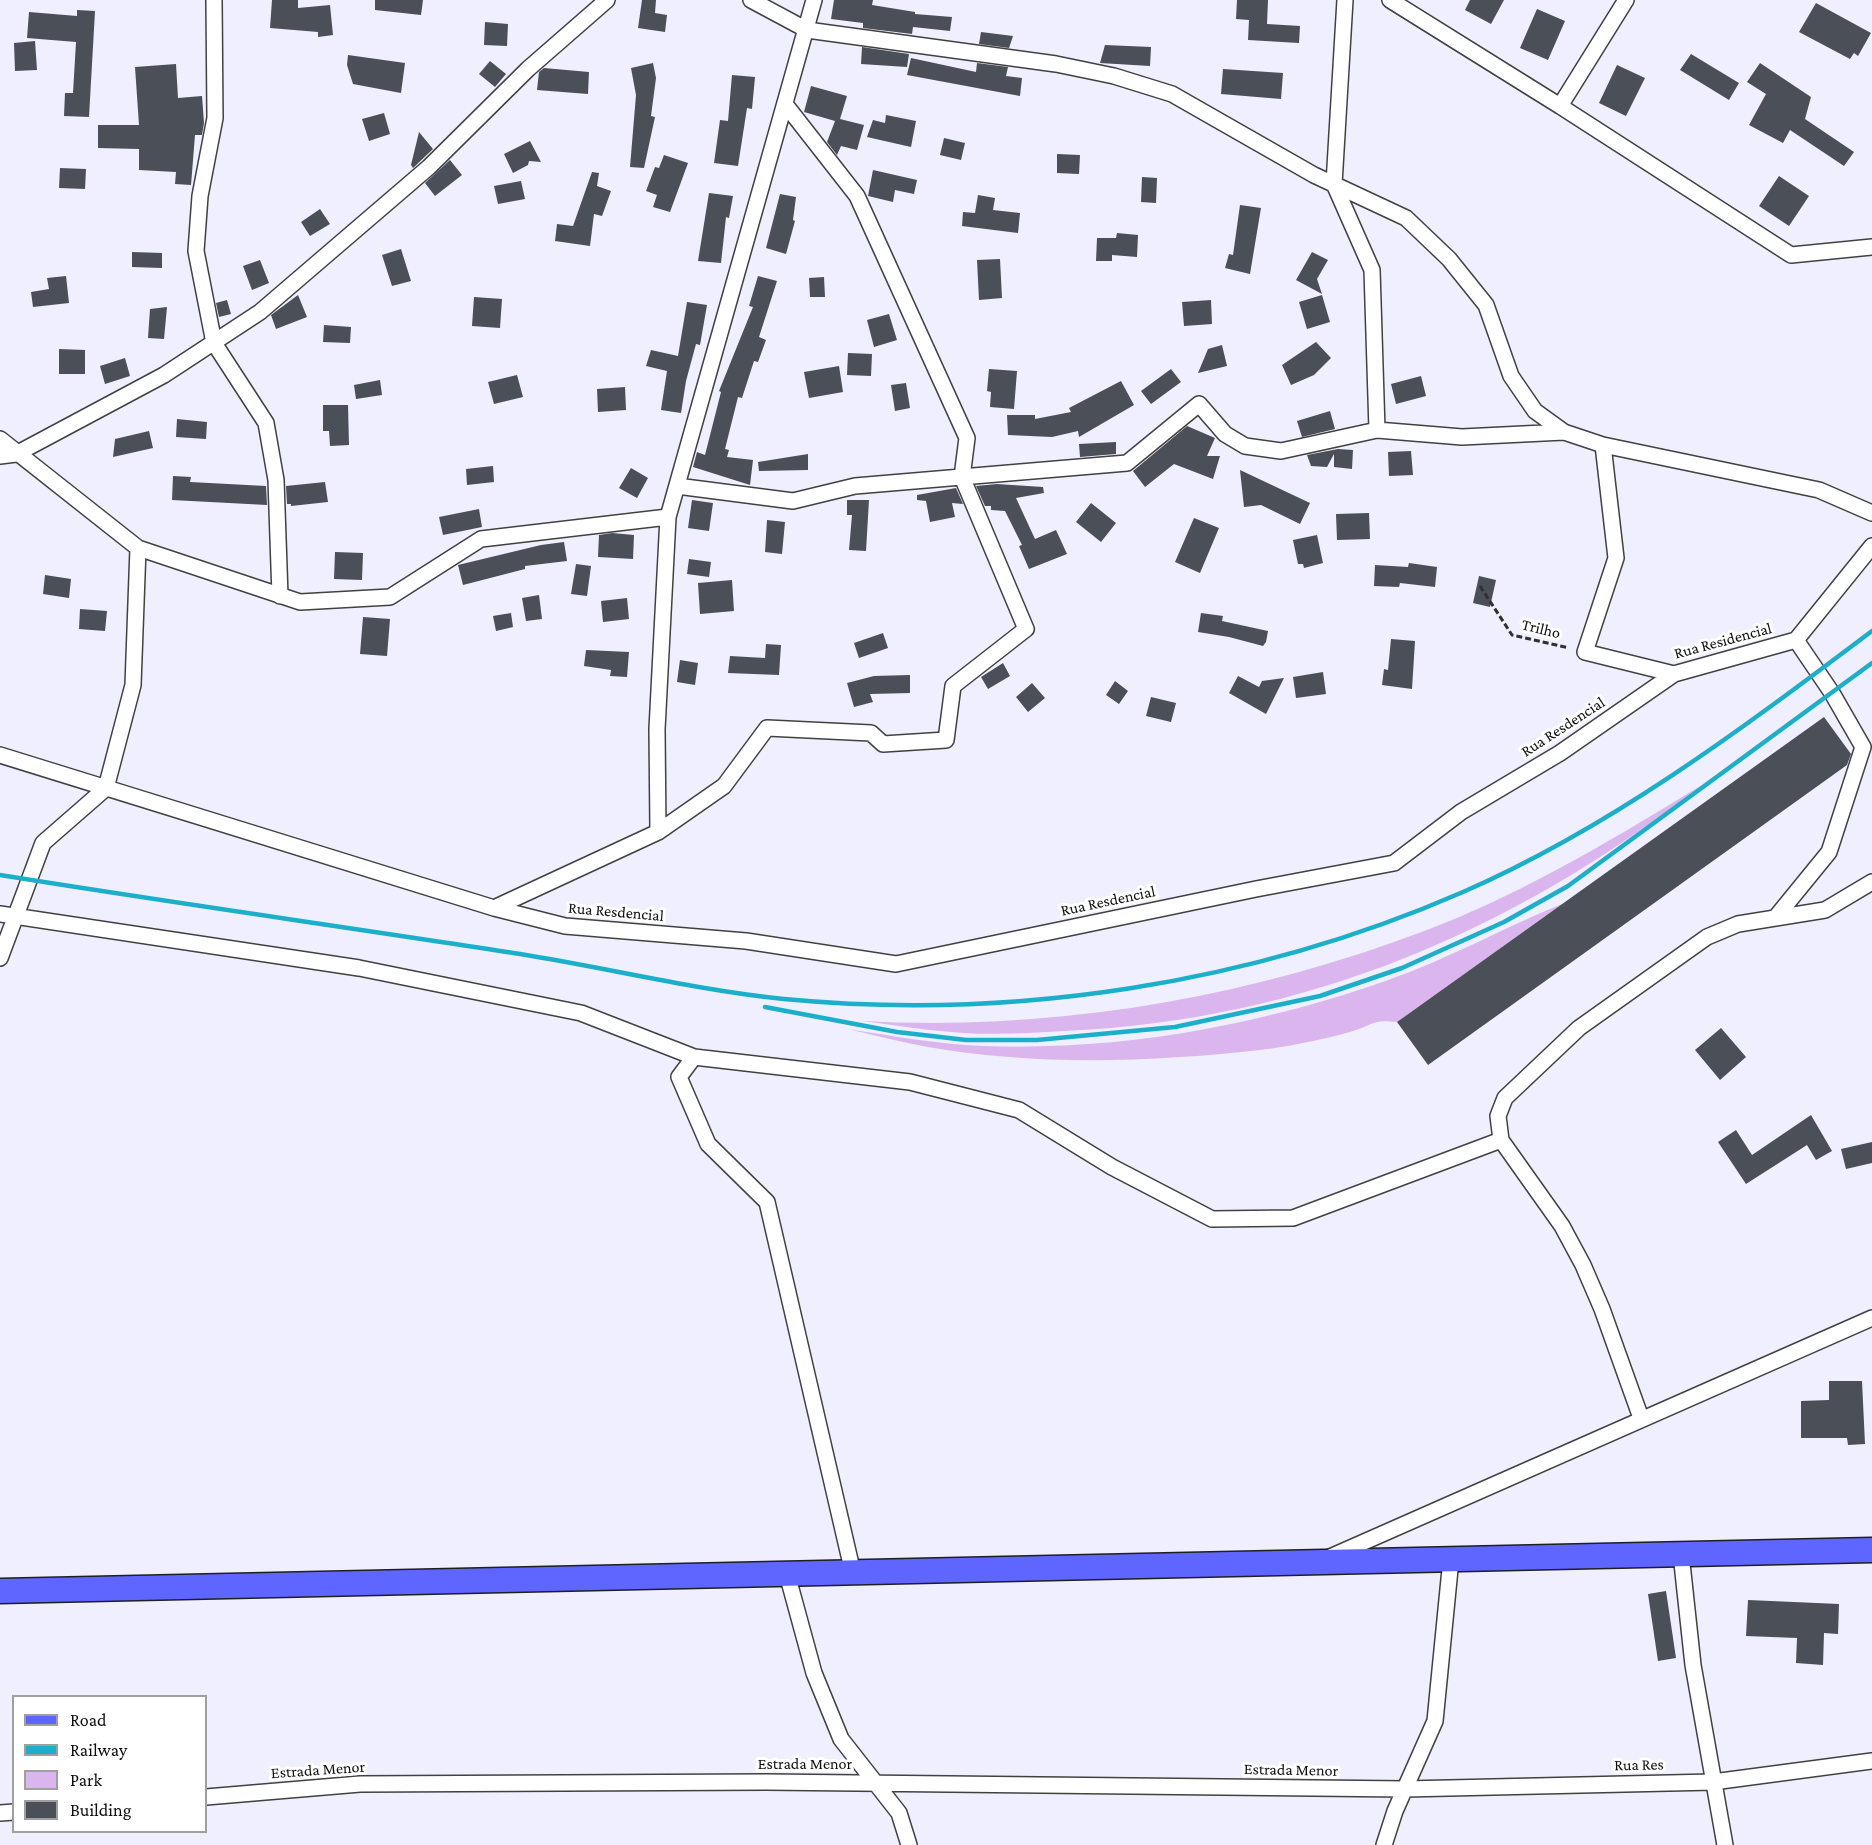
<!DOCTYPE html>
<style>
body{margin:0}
#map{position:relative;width:1872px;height:1845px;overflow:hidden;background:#efefff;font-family:"Crimson Pro",serif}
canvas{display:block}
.legend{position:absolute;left:12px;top:1695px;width:195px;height:138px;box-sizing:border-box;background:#fff;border:2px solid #9f9f9f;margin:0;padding:8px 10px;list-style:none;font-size:18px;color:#0e0e0e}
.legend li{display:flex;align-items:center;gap:12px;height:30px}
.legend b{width:30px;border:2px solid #9f9f9f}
</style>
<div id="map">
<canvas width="1872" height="1845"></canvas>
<ul class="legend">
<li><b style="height:8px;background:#5f66ff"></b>Road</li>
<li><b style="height:8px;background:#1bafca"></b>Railway</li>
<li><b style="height:16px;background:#dbb5ed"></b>Park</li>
<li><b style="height:16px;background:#4a4f58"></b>Building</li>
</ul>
</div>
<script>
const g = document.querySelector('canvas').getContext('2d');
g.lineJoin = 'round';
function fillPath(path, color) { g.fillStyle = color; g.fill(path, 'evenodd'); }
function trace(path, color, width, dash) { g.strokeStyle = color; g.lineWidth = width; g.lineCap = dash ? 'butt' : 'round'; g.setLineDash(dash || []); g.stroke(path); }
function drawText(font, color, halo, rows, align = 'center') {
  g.font = font + ' "Crimson Pro",serif'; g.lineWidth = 6; g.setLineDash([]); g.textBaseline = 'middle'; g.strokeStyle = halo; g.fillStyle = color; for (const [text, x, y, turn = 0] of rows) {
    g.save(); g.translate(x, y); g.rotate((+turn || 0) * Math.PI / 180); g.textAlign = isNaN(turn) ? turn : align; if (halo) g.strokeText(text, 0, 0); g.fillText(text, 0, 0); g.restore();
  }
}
const green = new Path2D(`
 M1700,786C1513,932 1302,1021 1064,1031C1031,1033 997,1035 964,1033C929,1031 895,1025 861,1021C1063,1032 1269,995 1457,918C1542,882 1622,834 1700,786Z
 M1562,904L1397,1022C1371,1019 1372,1026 1350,1032C1320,1040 1291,1046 1260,1050C1151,1062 1036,1066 928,1047C901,1042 874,1035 848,1029C892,1036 937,1044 983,1046C1119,1051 1259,1026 1388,980C1448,959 1503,928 1562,904Z`);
const building = new Path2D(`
 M272,0H298V8L330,5L333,35L318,37V32L270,28Z
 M375,0H423L421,15L375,10Z
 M642,0H656L655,13L667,15L665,32L638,28Z
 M834,0H873L872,5L915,12V14L952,17L950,31L913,27L912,34L863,28V23L831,19Z
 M1237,0H1268L1267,24L1300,26L1299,43L1248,40L1249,20L1236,19Z
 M1470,0H1504L1491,24L1465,10Z
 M1816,3L1871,33L1858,56L1854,53L1850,59L1799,32Z
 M1537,9L1565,21L1548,60L1520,48Z
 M77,10L95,11L89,117L64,116L65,93H73L76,42L27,38L29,12L77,16Z
 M485,22L508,24L507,46L484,45Z
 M981,32L1013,36L1009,48L979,44Z
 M35,41L37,70L15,71L14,43Z
 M1105,45L1151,47L1150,66L1100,63Z
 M862,47L909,54L907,67L861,64Z
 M1691,54L1739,83L1729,100L1680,70Z
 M348,55L405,63L401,93L353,84L347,65Z
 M911,58L976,72L977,63L1008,67L1006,76L1022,78L1020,96L907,75Z
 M490,61L506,74L495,87L479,74Z
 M653,63L656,78L651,116L655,117L644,168L630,167L636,95L631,68Z
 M1760,63L1811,97L1805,119L1854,152L1844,166L1790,130L1783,143L1749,125L1766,94L1747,82Z
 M176,64L178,98L202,96L204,123L202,135H195L191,185L175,184L176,172L139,170V149L98,148V125H139L135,67Z
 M1617,65L1645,78L1626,116L1599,103Z
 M544,68L589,72L588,94L537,90L539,72Z
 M1223,69L1283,73L1281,99L1221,94Z
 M732,75L755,77L752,109L747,108L738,166L714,163L720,120L728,121Z
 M811,86L847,96L840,119L864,125L857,150L841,146L837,155L827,142L835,121L804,112Z
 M384,113L390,134L369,141L362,119Z
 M886,115L916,121L911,147L867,137L873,120L885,123Z
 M419,132L433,149L413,168L411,165Z
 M944,138L965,143L961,160L940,155Z
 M530,141L541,162L529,161L528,165L513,173L504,154Z
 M1057,154L1080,155L1079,174L1057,173Z
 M664,155L688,163L670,212L653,207L657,195L646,191L655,167L659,168Z
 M450,160L462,175L435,196L425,183Z
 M60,168L86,169L85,189L59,188Z
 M873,170L917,180L914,194L895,190L893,202L868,196Z
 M592,172L599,173L597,186L611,191L602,216L594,214L590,246L555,241L557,224L573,226Z
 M1779,176L1809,196L1789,226L1759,206Z
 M1142,177L1157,178L1156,203L1141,202Z
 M521,181L525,199L498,204L494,186Z
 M709,193L733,196L729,218L726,217L721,263L698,261Z
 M780,194L796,197L793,220L795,221L786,254L766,248Z
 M978,195L995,198L993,210L1020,213L1018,233L962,226L963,212L975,213Z
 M1240,205L1261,208L1250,274L1225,268L1229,254L1233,255Z
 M320,209L330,224L310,236L301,222Z
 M1117,233L1138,235L1137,257L1112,255V261H1096L1097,238H1116Z
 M401,249L411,281L392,286L382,255Z
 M132,252L162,253V268L132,267Z
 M1312,252L1328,260L1317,279L1322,294L1296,280Z
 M1000,259L1002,298L979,300L977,260Z
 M260,260L269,283L252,290L243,266Z
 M66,276L69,303L33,307L31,292L49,289L47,278Z
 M758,276L777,281L759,337L766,340L758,362L754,361L742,398L738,397L725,449L729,450L727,457L753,460L750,485L693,467L697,452L705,455L721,392L719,391L753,307L749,306Z
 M824,277L825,297H810L809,278Z
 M298,295L307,317L276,329L271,315Z
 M1322,295L1330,322L1307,329L1299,302Z
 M474,297L502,299L500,328L472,326Z
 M227,300L231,314L219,317L216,303Z
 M1211,300L1212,324L1184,326L1182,302Z
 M687,302L707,305L700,345L696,344L686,381L681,413L661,410L667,371L646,366L651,350L678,356Z
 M167,307L164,339L148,338L150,309Z
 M889,314L897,340L874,347L867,320Z
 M324,325L351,327L350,343L323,342Z
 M1316,342L1331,358L1314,375L1291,385L1282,365Z
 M1222,345L1227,366L1198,373L1208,349Z
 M59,349L85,350V374H59Z
 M848,353L872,354L871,376L847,375Z
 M125,358L130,376L105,384L100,366Z
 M839,366L843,392L809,398L804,372Z
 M989,369L1017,371L1014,409L990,407L991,392L987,391Z
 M1171,369L1181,382L1151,404L1141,391Z
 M517,375L523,397L494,404L488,382Z
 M1421,376L1426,396L1396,404L1391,384Z
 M380,380L382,395L356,399L354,385Z
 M1121,381L1134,405L1079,437L1078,431L1052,437L1008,435L1007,415H1035V419L1071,412L1069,408Z
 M906,383L910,408L895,411L891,385Z
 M625,387L626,410L598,412L597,389Z
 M323,405H348L349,445L330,446L329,431H323Z
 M1330,411L1335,429L1302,437L1297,421Z
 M177,419L207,422L206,439L176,437Z
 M1187,426L1215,438L1207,456H1220L1213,479L1174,464L1145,487L1133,471Z
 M149,431L153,448L113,457L115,439Z
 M1116,442V454L1080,457L1079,444Z
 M1338,449L1353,450L1352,469L1334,467V454L1327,467L1311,466L1307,455Z
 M1411,451L1413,475L1389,476L1388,452Z
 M808,454V470L759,471L758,462Z
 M493,466L494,482L467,485L466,469Z
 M631,468L648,478L637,498L619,488Z
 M1240,470L1310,503L1300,524L1261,505L1244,507Z
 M173,476L191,477L190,482L266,486L267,505L172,500Z
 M325,482L328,502L291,506V504H287L286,486Z
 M997,484L1043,487L1044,493L1016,498L1035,539L1056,530L1067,554L1029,569L1019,546L1022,545L1005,511L991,510V506H985L976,486Z
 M956,488L963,504L952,503L955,517L930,522L926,501L917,500V495Z
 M692,500L713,503L709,531L688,528Z
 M847,500H869L866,551L849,550L852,515H847Z
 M1091,503L1116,523L1101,542L1076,522Z
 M479,509L482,527L443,535L439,517Z
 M1369,513L1370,539L1337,540L1336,514Z
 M1194,518L1219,528L1200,573L1175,562Z
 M767,520L785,522L782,554L765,552Z
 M612,533L634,535L633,559L598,557L599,535Z
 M1317,535L1323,563L1304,568L1303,564H1298L1293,540Z
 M564,542L567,561L525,566V569L463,585L458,565L541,545Z
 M335,552L363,553L362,580L334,579Z
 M689,559L711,562L709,577L687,574Z
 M1409,563L1437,567L1435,587L1400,583L1399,587L1374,586L1375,565L1408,567Z
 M576,564L591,566L587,596L571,594Z
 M45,575L71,579L69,598L43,594Z
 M1479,576L1496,580L1490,607L1473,603Z
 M732,580L734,611L700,614L698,583Z
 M539,595L542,619L526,621L522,598Z
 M627,598L629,619L603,622L601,601Z
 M80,609L107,611L105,631L79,629Z
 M511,613L513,627L496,631L493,616Z
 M1201,613L1223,616L1222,621L1268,631L1266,642L1263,646L1229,637L1198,632Z
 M363,617L390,619L387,656L360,654Z
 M883,633L888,648L859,658L854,643Z
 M1391,639L1415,641L1412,689L1382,685L1384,669L1388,670Z
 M766,644L781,645L779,675L728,673L730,656L765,658Z
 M586,650L629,652L627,677L610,676L611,670L584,666Z
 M680,660L698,663L695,685L677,682Z
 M1003,663L1010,676L988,689L981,677Z
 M1323,672L1326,694L1296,698L1293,677Z
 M910,675V693L870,694L873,702L854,707L847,683L874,676Z
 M1238,676L1259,687L1262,681L1284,678L1266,714L1229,693Z
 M1115,681L1128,691L1119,704L1106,695Z
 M1032,683L1045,698L1028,712L1016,697Z
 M1151,697L1176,703L1171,722L1146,716Z
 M1824,717L1851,754L1847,765L1428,1065L1397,1022Z
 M1721,1028L1746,1057L1720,1080L1695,1050Z
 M1811,1115L1832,1151L1816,1160L1807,1145L1746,1184L1718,1142L1736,1130L1752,1155Z
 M1872,1142V1163L1846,1169L1841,1149Z
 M1829,1381H1862L1865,1444L1848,1445L1847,1438H1801V1401L1829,1400Z
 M1666,1591L1676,1658L1658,1661L1648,1594Z
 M1748,1600L1839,1604L1838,1634L1824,1633L1823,1665L1796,1663L1797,1638L1746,1636Z`);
const path = new Path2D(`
 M1480,586L1512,635L1569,648`);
const minor = new Path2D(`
 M214,0L215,118L200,196L196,251L214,343L266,423L276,480L280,596
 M751,0L807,30L1056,64L1114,76L1172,94L1314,175L1406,218L1449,259L1486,305L1511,376L1535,411L1564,432L1603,445L1819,490L1872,513
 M1345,0L1334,184L1372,270L1377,430
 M1390,0L1560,106L1626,0
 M1560,106L1791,255L1872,247
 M0,439L138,548L133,685L106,788L43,843L0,958
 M1603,445L1616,558L1585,652L1674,674L1796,640L1832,693L1863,747L1829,852L1776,917
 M0,456L16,454L164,375L260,312L429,167L528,69L607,0
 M677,486L793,501L855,486L1127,463L1199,404L1225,434L1245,446L1281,451L1377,430L1462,437L1564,432
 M138,548L300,602L390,597L481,539L668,517
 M1796,640L1872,546
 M0,755L494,908L658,832L724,786L767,728L871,733L883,744L946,740L953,686L1026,629L962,477L967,438L857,196L785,104
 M658,832L657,729L668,517L814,0
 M494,908L565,926L746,941L896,964L1256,889L1394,863L1461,812L1560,753L1674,674
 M0,914L359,968L581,1013L694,1057L679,1077L708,1144L767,1202L853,1573
 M694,1057L910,1082L1019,1110L1112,1167L1212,1219L1293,1218L1501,1140
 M1641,1418L1602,1309L1583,1265L1562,1226L1501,1140L1498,1116L1505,1098L1579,1028L1707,937L1738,924L1825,910L1872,882
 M1681,1554L1693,1665L1725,1845
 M1330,1557L1872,1318
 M787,1574L814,1673L841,1739L899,1813L909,1845
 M206,1797L360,1784L766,1782L1405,1789L1713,1782L1872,1761
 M0,1813L14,1812
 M1384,1845L1395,1811L1435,1721L1451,1559`);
const primary = new Path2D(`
 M0,1591L1872,1550`);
const rail = new Path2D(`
 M0,875C173,903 347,927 520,954C608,968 695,990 784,999C1013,1021 1252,984 1463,892C1612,827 1743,728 1872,631
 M765,1007L897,1032L966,1040H1037L1175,1027L1320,996L1402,968L1504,922L1568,886L1872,663`);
const streetNames = [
 ["Trilho",1541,629,14],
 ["Rua Residencial",1723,641,-15],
 ["Rua Resdencial",1563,727,-33],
 ["Rua Resdencial",1108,901,-12],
 ["Rua Resdencial",616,912,5],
 ["Estrada Menor",805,1764],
 ["Rua Res",1639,1765,-1],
 ["Estrada Menor",318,1770,-4],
 ["Estrada Menor",1291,1770,1]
];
fillPath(green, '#dbb5ed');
fillPath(building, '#4a4f58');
trace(minor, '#414141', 18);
trace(primary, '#1f1f1f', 27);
trace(path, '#303030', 3, [6, 3]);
trace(minor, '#fff', 15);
trace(primary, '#5f66ff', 24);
trace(rail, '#1bafca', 4.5);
drawText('16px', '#0e0e0e', '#fff', streetNames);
</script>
